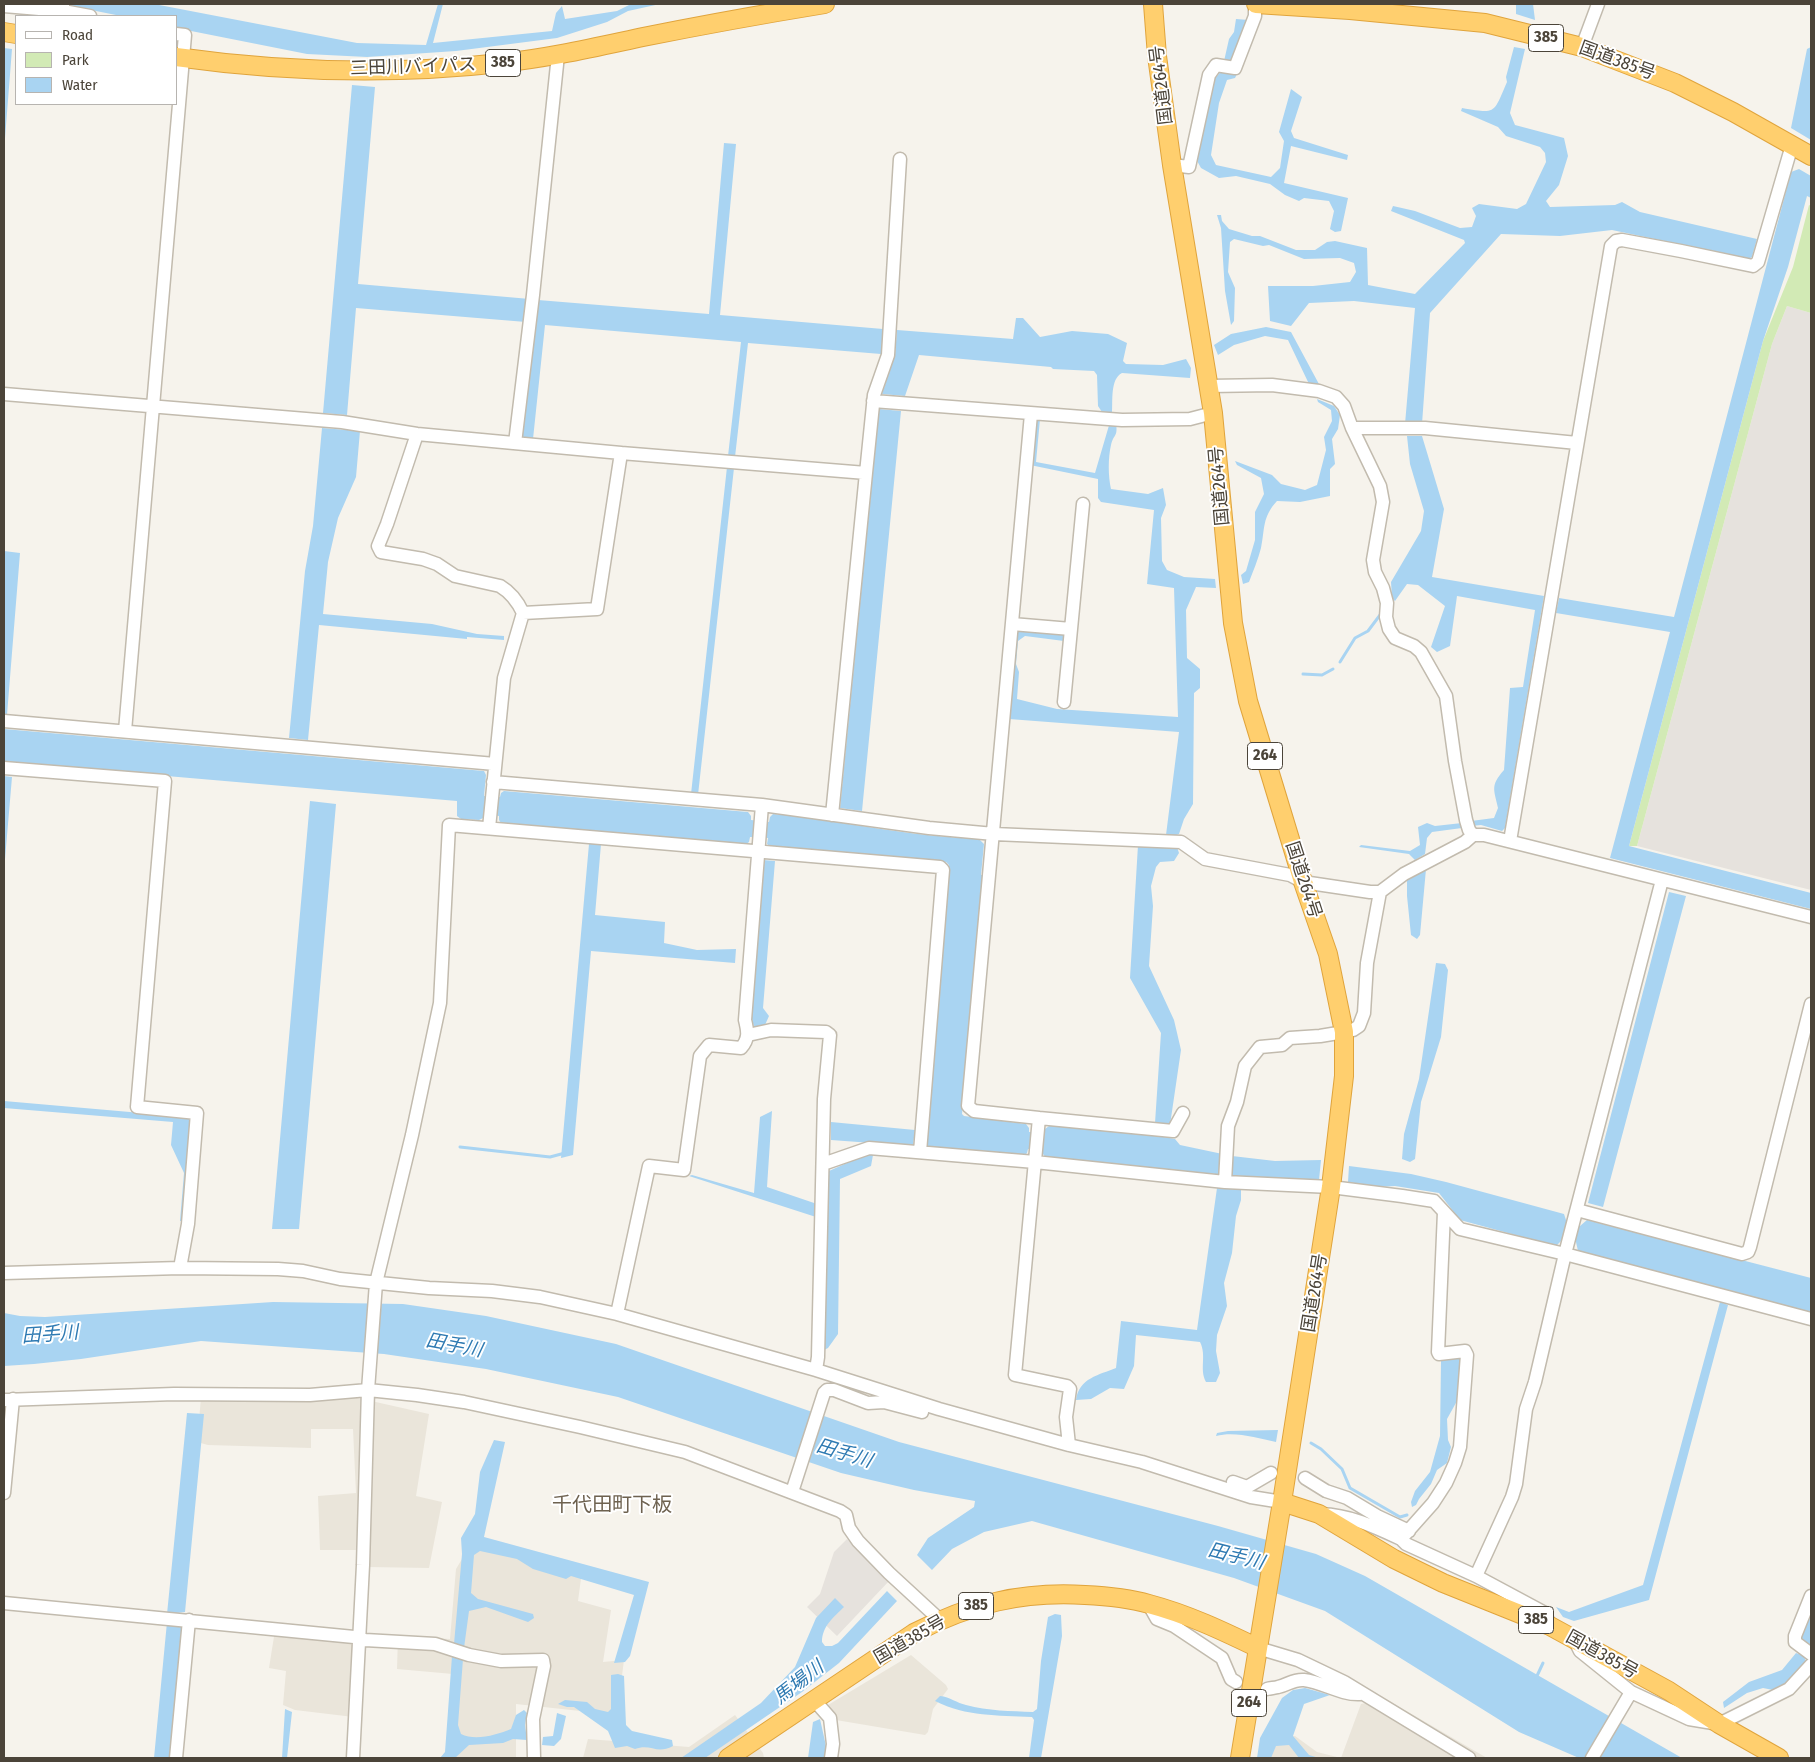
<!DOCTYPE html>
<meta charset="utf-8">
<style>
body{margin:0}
#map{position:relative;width:1815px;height:1762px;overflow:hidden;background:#f6f3ec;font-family:"Fira Sans Condensed",sans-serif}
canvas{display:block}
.frame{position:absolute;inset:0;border:5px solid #4b4439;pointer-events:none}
.legend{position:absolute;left:15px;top:15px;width:162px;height:90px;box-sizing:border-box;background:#fff;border:1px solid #b7b4b0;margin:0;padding:6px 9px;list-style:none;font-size:15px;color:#4b4439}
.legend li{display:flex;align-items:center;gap:10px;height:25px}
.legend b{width:25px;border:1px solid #b7b4b0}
</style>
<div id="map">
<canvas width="1815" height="1762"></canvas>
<div class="frame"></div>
<ul class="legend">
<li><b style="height:6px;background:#fff"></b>Road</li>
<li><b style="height:14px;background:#d2eab5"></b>Park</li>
<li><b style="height:14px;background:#a9d4f2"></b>Water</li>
</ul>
</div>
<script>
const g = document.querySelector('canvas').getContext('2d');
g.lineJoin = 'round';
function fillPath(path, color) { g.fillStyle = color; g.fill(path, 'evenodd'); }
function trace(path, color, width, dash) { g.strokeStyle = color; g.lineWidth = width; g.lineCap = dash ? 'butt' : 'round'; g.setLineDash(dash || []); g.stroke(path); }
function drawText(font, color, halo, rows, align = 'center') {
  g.font = font + ' "Fira Sans Condensed","Noto Sans JP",sans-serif'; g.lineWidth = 4; g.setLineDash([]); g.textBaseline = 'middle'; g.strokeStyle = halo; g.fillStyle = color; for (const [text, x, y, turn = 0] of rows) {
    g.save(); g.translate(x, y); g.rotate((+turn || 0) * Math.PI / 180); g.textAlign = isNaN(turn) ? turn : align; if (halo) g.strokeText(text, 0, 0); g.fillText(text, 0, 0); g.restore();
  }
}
const residential = new Path2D(`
 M201,1398H358L429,1414L416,1496L442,1502L429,1568L368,1567L357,1550H320L318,1496L356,1493L353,1429H311V1448L208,1445L197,1442Z
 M471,1544L582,1571L578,1601L611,1610L603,1662L624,1660L617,1715L516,1704V1758H445L453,1674L397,1669L398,1636L450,1639L456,1569Z
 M276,1624L356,1631L365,1647L362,1718L295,1710L283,1705L286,1671L269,1668Z
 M911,1655L946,1685L948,1689L933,1709L928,1732L925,1735L836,1720L828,1705Z
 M1386,1699L1487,1758H1266L1273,1738L1295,1736L1317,1752L1341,1758L1361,1704Z
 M735,1715L763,1753L764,1758H583L588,1739L689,1747Z`);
const industrial = new Path2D(`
 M1787,306L1811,313V890L1637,846L1772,344Z
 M847,1539L890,1580L837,1636L807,1607L820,1594L834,1552Z`);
const green = new Path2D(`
 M1809,205L1811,206V313L1787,306L1772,344L1637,846H1629L1763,341L1793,267Z`);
const water = new Path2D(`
 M70,4H154L357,43L426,45L438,4H443L433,43L552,31L556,13L562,6L565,19L617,11L631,4H660L628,11L607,22L557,38L456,51L367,57L307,54L176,28V16H121L71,6Z
 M1516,4H1533L1535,20L1516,14Z
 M1236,19L1249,20L1230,73L1237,74L1235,78L1227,80L1219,103L1211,155L1216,165L1271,177L1280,168L1284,141L1279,132L1291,89L1302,97L1291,131L1294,138L1348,155L1347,160L1291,146L1284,183L1348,198L1341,231L1335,232L1330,229L1334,211L1329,201L1304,198L1299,201L1285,195L1270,184L1236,176L1219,178L1201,168L1196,159L1213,81L1222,70L1229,39L1234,32Z
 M1514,47L1525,49L1510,113L1515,125L1564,138L1568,156L1559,185L1546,201L1550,207L1615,205L1622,202L1640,212L1757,239L1752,257L1749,259L1612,230L1560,236L1501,234L1430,313L1422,424H1405L1415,308L1354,301L1309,303L1291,326L1270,321L1268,286H1313L1350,282L1356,272L1354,263L1340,258L1304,259L1269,245L1263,246L1234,239L1230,242L1228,272L1235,288L1234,321L1231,325L1225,291L1221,228L1217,215H1221L1222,221L1229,229L1252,236H1260L1296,250H1315L1327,242L1335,241L1367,248L1368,285L1415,294L1465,243L1464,240L1391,211L1393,206L1415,211L1460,228L1472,227L1476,216L1472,208L1479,204L1517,209L1526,204L1546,162L1545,153L1540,147L1506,136L1498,127L1461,111L1462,108C1497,114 1493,114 1507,82L1506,77Z
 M1811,47V140L1791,128L1807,49Z
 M4,48L12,49L4,151Z
 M352,85L375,87L358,284L530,299L526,322L356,308L347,415L323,413Z
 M724,143L736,144L720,315L883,329L881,354L748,343L735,457L728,456L741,342L545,325L533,439H522L538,300L709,314Z
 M1799,169L1811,176V198L1807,196L1788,267L1763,341L1629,846L1811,893V909L1610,858L1670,632L1556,613L1559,598L1674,617L1791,172Z
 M1016,318H1023L1040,337L1072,331L1108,334L1127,343L1123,361L1126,364L1163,365L1186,359L1191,368L1190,378L1122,373C1110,379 1113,401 1112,413L1102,412L1098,406L1097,375L1094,371L1053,369L1051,367L919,355L905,396L882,394L895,355L897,330L1013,339Z
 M1266,327L1291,332L1320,386L1309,384L1288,340L1265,336L1234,345L1218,355L1214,345L1231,334Z
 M1317,399L1334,406L1340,415L1338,429L1332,439L1335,464L1330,469V496L1300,502L1277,501C1262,517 1265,529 1261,548C1258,560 1253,571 1249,582L1243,584L1241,575L1246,571L1255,540V512L1264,494L1261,478L1237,465L1235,461L1272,475L1281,484L1305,490L1317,485L1326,450L1324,437L1332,421L1331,410L1318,402Z
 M879,409L901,411L862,811L840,808Z
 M1040,419L1036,462L1095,473L1110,422H1116C1118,438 1114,433 1111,445C1108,458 1108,476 1111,489L1148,494L1163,488L1166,505L1161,518L1162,561L1167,570L1184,577L1215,579L1216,588L1196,587L1186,610L1187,658L1200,669V688L1194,693L1193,804L1184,819L1179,834L1173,836L1166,835L1179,732L1009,719L1015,634L1020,631L1063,634L1065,638L1064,641L1025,636L1018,641L1016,664L1019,672L1017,699L1057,709L1178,717L1174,588L1147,584L1154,510L1101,502L1098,498V479L1030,465L1035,420Z
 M322,428L360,431L356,477L338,518L328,562L323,614L432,624L477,634L504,636V640L467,637V639L319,625L308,740L289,738L305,571L313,526Z
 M1407,436H1422L1444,509L1432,577L1544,596L1505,828L1502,831L1481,825L1471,826V821L1494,818L1498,808C1494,789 1490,786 1504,770L1510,688L1523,687L1535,610L1457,596L1450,646L1437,652L1431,647L1445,606L1418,585L1407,584L1395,601L1392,598L1391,582L1421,531L1424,511L1410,464Z
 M727,467L734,468L698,795L691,794Z
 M4,551L20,553L7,715H4Z
 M4,729L484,771L486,775L484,796L500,797L501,793L504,791L748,812L751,816V820L769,822L770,817L773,814C799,816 824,820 849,824C892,831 935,837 979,839L984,844L981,875H985L962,1114L964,1116L1026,1124L1029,1128V1132L1044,1133L1045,1129L1049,1126H1063L1164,1137L1175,1139L1180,1145L1232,1156L1275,1161L1321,1160L1319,1180L1260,1178L1059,1160L1046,1158L1043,1154V1150L1028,1149L1027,1153L1024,1156L931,1148L926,1145L949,865L946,862L771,847L767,844L768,838L750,837L749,842L745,845L501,823L499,820V816L483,814V818L479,820L461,819L457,816V801L4,762Z
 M4,776L12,777L4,871Z
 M310,801L336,804L299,1229H272Z
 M1427,823L1435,826L1462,823V828L1432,832L1427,838L1425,854L1415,860L1409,854L1359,847L1361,845L1410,851L1420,845L1418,827Z
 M589,844H601L595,915L665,922L664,943L697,950L736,949L735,963L591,951L573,1155L561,1158Z
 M1138,845L1177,847L1179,853L1174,861L1160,862L1156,867L1151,886L1153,906L1149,966L1174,1020L1181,1050L1170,1125L1155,1123L1161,1033L1130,978Z
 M763,860L775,861L763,1008L769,1016L765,1025L754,1027L751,1015Z
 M1426,869L1420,935L1417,939L1411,935L1407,896V878Z
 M1669,892L1686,896L1603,1207L1588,1203Z
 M1436,963L1445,964L1448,970L1441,1037L1421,1102L1415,1159L1410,1162L1402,1159L1404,1134L1419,1079Z
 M4,1101L187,1117L192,1122L183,1221H180L184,1173L171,1145L173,1122L4,1108Z
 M772,1111L767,1187L817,1204L816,1217L689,1176L692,1175L754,1193L760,1117Z
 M831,1122L915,1130L913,1146L831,1140Z
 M867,1154L873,1155L871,1166L840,1179L838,1334L828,1348L824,1350L829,1171Z
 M1349,1166L1411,1174L1446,1182L1564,1214L1567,1223L1580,1226L1587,1220L1811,1278V1312L1578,1251L1576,1242L1563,1239L1556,1246L1460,1220L1439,1193L1395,1186L1378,1187L1348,1182Z
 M1217,1188L1241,1190V1200L1236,1216L1232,1253L1224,1283L1227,1306L1217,1335L1216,1351L1220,1373L1216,1382H1206C1199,1369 1207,1356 1200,1342L1136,1335L1134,1366L1124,1389L1110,1388L1091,1399L1076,1400C1079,1378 1099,1375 1116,1368L1121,1321L1197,1330Z
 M273,1302L403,1304L486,1316L616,1344L899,1442L1218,1526L1316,1554L1365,1576L1682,1758H1579L1519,1732L1325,1611L1234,1578L1032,1521L984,1532L952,1549L932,1570L917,1555L928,1538L974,1507L975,1501L914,1490L841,1473L618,1397L486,1369L384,1354L201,1341L81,1359L34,1364L4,1366V1313L20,1316L45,1317Z
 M1720,1302L1728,1305L1649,1600L1574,1621L1563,1617L1556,1607L1569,1612L1643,1585Z
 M1457,1357L1462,1361L1457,1401L1447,1419L1448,1440L1451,1447L1447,1463L1437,1470L1431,1484L1419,1499L1416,1505L1412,1507L1411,1502L1415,1491L1430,1472L1440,1436L1441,1361L1444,1358Z
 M187,1413L204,1414L185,1612L167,1614Z
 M1278,1430L1276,1442C1257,1438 1235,1431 1216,1436L1217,1433L1228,1431Z
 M494,1440L505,1442L484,1537L649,1582L630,1656L625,1662L614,1663L634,1595L571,1576L566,1579L533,1569L517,1559L480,1551L474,1555L471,1593L478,1599L533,1614L534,1618L528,1622L486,1607L469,1611L464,1648L454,1644L462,1554L461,1538L475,1514L480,1472Z
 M887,1591L897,1601L839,1663L802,1692L705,1758H681L761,1703L795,1667L816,1618L835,1598L844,1607C834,1617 822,1626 822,1642L825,1646H832L838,1643Z
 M1811,1610V1648L1802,1642L1801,1636Z
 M1055,1614L1061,1615L1062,1636L1041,1758H1029L1034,1720L1032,1717C997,1715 967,1717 935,1701L940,1696C950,1697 957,1703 966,1705C988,1711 1011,1711 1033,1712L1037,1709L1041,1661L1048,1617Z
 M167,1622L184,1626L171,1758H154Z
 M1796,1653L1804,1656L1806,1662L1789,1682L1773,1690L1763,1688L1747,1693L1724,1708L1723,1702L1749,1682L1782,1670Z
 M452,1656L463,1659L458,1725L461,1734C475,1741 497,1735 511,1729L516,1715L524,1710L527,1713L525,1725L527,1740L513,1739L503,1743L469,1745L455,1758H440L445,1752Z
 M618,1674L624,1676L626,1725L632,1731L672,1740L673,1746C656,1755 651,1743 635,1749L627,1746L615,1748L608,1731L574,1707H567L558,1704L565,1700L587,1702L595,1709L608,1712L611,1709V1675Z
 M1305,1688L1330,1695L1304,1704L1293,1736L1309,1755L1319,1758H1299L1289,1745L1276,1746L1271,1758H1257L1260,1738L1282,1698L1293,1690Z
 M285,1709L292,1712L287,1758H282Z
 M557,1713L566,1716L561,1739L554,1746L542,1745L543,1737L553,1736Z
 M820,1719L826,1746L824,1758H808L813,1722Z`);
const stream = new Path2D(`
 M1340,662L1355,638L1368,631L1380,615
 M1303,674L1322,675L1333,669
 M460,1147L550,1157L565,1153
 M1311,1443L1321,1449L1342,1469L1350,1488L1400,1517L1407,1515
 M1536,1678L1543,1663`);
const minor = new Path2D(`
 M63,4V11L90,16
 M4,6L63,11
 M1582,47L1598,4
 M1172,165L1189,167L1209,75L1216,65L1235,68L1255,16V4
 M1209,386L1272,385L1319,391L1336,397L1344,406L1352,428L1380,486L1383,502L1373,560L1375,572L1383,588L1387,603L1386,617L1389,629L1395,638L1414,646L1421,652L1446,696L1455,761L1466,820L1469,830L1473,835
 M4,394L342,422L417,434L621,453L866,473L874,395L888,355L900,159
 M873,401L1122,420L1190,419L1213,413
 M1031,414L968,1106L974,1111L1039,1118L1015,1375L1067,1386L1070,1389L1066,1417L1069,1445
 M1352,428H1425L1577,443
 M417,434L387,524L378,546L381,552L423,559L437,564L455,576L500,586C510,592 518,602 523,613L504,678L489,828
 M515,443L533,295L558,55
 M523,613L597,609L621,453
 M1012,624L1071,629
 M1064,702L1083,504
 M4,721L495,764
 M125,731L185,35L176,34
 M4,768L165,781L137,1107L197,1113L188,1224L180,1268
 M493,782L762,805L929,828L994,834L1181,842L1205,859L1290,875L1303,882L1370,892H1380L1404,874L1465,842L1473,835H1484L1811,917
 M832,815L866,473
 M1510,841L1611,246L1616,241L1622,240L1681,251L1753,266L1758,262L1792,145
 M748,1035L771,1030L826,1032L830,1035L824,1099L818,1357L816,1370
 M1039,1118L1173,1131L1183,1113
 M823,1164L869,1148L1035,1162L1225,1182L1331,1187L1402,1196L1434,1201L1460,1229L1565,1254L1811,1319
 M1225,1182L1228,1126L1237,1102L1245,1066L1260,1047L1282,1045L1290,1038L1320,1036L1344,1032L1353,1030L1359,1026L1364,1013L1367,963L1380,892
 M1577,1210L1742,1254L1748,1252L1750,1247L1811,1004
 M1444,1212L1438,1352L1439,1354L1465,1351L1467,1355L1460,1447L1455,1463L1446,1483L1433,1503L1401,1539L1406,1544L1476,1576
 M4,1273L180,1268L278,1269L303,1271L340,1279L429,1288L492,1291L540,1297L617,1314L816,1370L939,1409L1069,1445L1142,1462L1251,1497L1282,1502
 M617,1314L649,1166L684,1170L700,1056L709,1045L741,1048C749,1039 748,1032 745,1020L762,805
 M4,1400L174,1394L310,1395L368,1390L417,1395L464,1402L580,1427L685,1452L840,1511L846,1515L849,1528L858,1541L889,1573L940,1620
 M1305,1478L1326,1491L1347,1498L1377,1516L1409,1531
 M1233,1482L1247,1487L1271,1473
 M792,1492L824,1393L827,1390H834L868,1403L884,1402L922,1412
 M4,1493L13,1399
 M1321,1514C1350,1515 1375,1527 1401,1539
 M1811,1596L1795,1636V1642L1811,1654
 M4,1603L354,1637L365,1640L435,1644L469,1655L501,1661L543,1660L544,1666L533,1719L534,1758
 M1148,1603L1157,1619L1174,1626L1222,1658L1231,1679L1236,1682
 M1550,1626L1545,1613L1476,1576L1512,1497L1516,1484L1526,1409L1535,1382L1565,1254L1662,880
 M1576,1643L1580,1651L1631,1692L1689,1719L1719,1724L1789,1689L1811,1665
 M1258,1648L1298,1660L1344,1682L1469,1758
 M1267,1689C1270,1688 1274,1688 1278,1687C1288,1685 1293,1679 1304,1680C1323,1682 1340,1695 1360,1694
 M815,1701L830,1718L833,1744L831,1758
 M176,1758L189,1620
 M353,1758L363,1565L368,1390L376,1283L412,1135L440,1003L449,825L940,867L943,870L920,1152
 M1592,1758L1631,1692`);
const highway = new Path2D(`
 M1153,4L1157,56L1172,165L1213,413L1233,623L1248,701L1303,882L1328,954L1344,1032V1076L1331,1187L1282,1502L1240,1758
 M1256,4L1350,10L1485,23L1582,47L1675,83L1733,112L1811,156
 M4,32L16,34
 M176,57C283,72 393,75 501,63C549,58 596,47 643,37C703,25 764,14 825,4
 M1282,1502L1319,1514L1394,1559L1443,1583L1550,1626L1669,1691L1719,1724L1779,1758
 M728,1758L914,1633C970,1604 1022,1591 1085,1595C1106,1596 1128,1598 1149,1604C1187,1614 1223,1631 1258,1648`);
const shields = [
 [1546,38,35],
 [503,63,35],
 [1265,756,35],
 [976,1606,35],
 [1536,1620,35],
 [1249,1703,35]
];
const shieldNames = [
 ["385",1546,38],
 ["385",503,63],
 ["264",1265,756],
 ["385",976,1606],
 ["385",1536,1620],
 ["264",1249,1703]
];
const streetNames = [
 ["国道385号",1617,61,20],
 ["三田川バイパス",413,67,-2],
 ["国道264号",1162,85,-97],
 ["国道264号",1220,486,-95],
 ["国道264号",1303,880,72],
 ["国道264号",1315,1293,-81],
 ["国道385号",910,1640,-30],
 ["国道385号",1602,1655,29]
];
const waterNames = [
 ["田手川",50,1335,-4],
 ["田手川",454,1346,11],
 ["田手川",844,1454,17],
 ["田手川",1236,1557,14],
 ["馬場川",799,1683,-38]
];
const quarterNames = [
 ["千代田町下板",612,1505]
];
fillPath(residential, '#eae5da');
fillPath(industrial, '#e6e2dd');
fillPath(green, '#d2eab5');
fillPath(water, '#a9d4f2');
trace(stream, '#a9d4f2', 3);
trace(minor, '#c2bbae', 15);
trace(highway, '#e0a43c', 20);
trace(minor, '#fff', 12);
trace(highway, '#ffcf6e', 18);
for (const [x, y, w] of shields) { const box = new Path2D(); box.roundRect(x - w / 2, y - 13.5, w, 27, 4); g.fillStyle = '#fff'; g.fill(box); trace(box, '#4b4439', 1); }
drawText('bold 16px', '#4b4439', null, shieldNames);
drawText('18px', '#4b4439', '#fff', streetNames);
drawText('italic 19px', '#2e7ab2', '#fff', waterNames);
drawText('20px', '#6e6250', '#fff', quarterNames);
</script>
